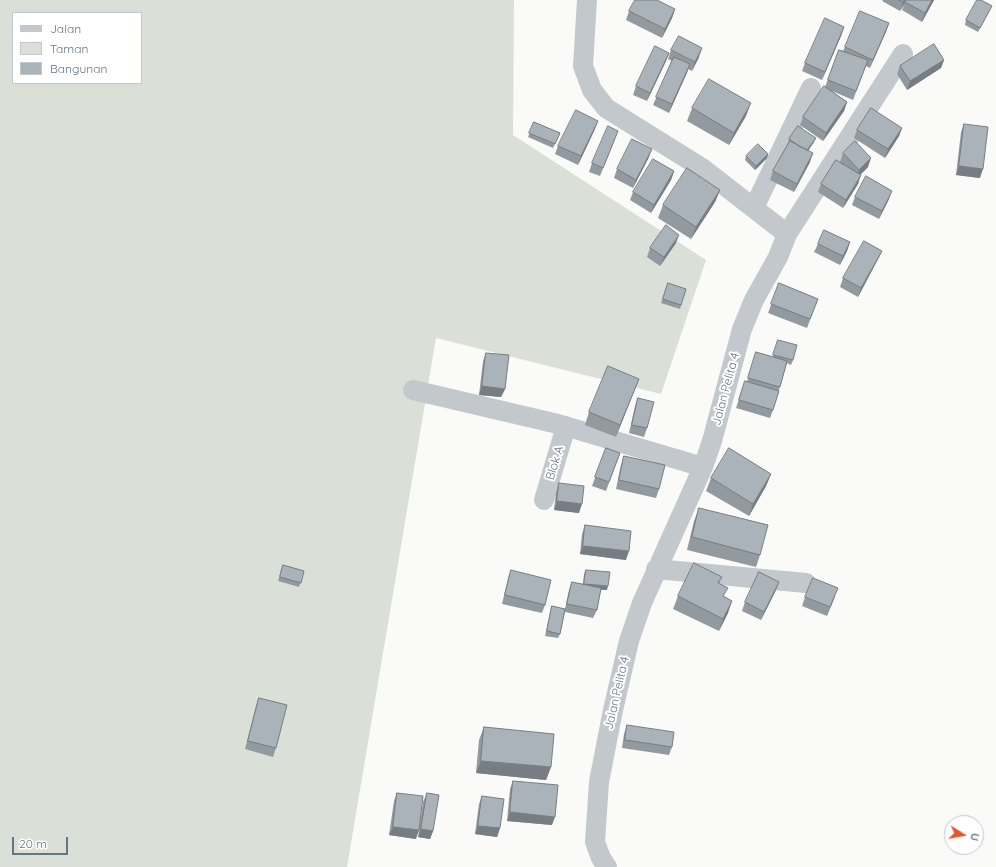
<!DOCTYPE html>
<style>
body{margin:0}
#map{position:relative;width:996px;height:867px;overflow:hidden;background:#fafaf8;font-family:Quicksand,sans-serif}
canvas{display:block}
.legend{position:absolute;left:12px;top:12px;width:130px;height:72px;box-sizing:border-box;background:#fff;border:1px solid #c1c8cd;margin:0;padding:5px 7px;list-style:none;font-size:12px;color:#657683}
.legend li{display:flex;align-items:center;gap:8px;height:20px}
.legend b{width:20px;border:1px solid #c1c8cd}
.north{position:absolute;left:944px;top:815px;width:40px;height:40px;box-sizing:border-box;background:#fff;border:1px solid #c1c8cd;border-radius:50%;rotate:101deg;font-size:11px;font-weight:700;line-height:16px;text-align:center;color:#657683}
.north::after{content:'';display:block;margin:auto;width:14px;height:18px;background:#e4572e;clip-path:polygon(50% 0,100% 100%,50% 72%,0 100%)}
.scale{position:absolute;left:12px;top:837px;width:56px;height:18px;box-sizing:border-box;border:2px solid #657683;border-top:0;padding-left:5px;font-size:12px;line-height:14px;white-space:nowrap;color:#657683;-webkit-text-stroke:3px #fff;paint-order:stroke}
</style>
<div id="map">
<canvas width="996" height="867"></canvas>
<ul class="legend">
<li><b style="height:5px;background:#c3c8cc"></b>Jalan</li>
<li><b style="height:11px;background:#dadfd7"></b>Taman</li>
<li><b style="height:11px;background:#aab3b9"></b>Bangunan</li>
</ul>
<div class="north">U</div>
<div class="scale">20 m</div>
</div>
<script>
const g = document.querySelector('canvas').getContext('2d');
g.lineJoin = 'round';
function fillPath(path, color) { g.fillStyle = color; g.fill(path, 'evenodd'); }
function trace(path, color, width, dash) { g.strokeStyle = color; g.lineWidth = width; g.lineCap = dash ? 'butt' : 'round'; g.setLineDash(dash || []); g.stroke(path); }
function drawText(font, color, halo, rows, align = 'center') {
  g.font = font + ' Quicksand,sans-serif'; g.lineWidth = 4; g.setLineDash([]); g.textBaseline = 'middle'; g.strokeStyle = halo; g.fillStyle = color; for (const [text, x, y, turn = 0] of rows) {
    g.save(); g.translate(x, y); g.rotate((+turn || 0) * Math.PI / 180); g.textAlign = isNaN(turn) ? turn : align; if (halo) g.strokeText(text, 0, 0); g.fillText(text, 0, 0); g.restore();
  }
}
const green = new Path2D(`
 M0,0H514L513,135L706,260L661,394L436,338L347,867H0ZM13,13H141V83H13Z`);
const street = new Path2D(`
 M587,0L583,66L592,90L606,108L702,168L787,234L778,257L754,300L742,329L712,441L703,467L642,603L629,641L613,710L599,782L595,842L601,858L607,867
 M754,208L811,88
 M787,234L903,54
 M413,390L558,424L703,467
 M544,500L566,426
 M656,569L806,583`);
const wall = new Path2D(`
 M883,0H934L922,22L902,10L904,5L900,11L882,1Z
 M675,9L672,18L662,38L626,20L629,11Z
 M990,10L978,32L965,25L966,20Z
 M889,23L870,68L866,66L853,100L832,91L847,102L844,111L823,141L800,125L803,117L825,87L839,50L843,51L845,47Z
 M844,27L841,36L822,80L802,71L805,63Z
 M671,50L699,57L692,71L688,69L669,113L653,105L672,61L668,59Z
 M669,53L666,61L647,101L633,95L636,86Z
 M944,60L941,68L907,90L897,74L900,66Z
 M692,108L746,116L729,145L687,121Z
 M534,122L560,133L553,148L528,137Z
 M964,124L980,178L956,175L961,132Z
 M902,128L899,136L885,158L854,138L857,130Z
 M595,129L578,165L555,154L558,146Z
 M615,139L600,176L589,172L592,163Z
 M789,139L814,142L808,151L810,162L794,192L770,180L773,171L788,144Z
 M843,153L868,167L860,175L858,184L843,208L818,192L821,184L840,162Z
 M768,154L767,158L755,170L745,160L746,156Z
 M649,157L633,188L614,178L617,169Z
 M674,171L671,180L651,213L630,200L633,192Z
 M720,190L715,202L691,239L658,218L663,205Z
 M855,197L889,199L879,219L852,205Z
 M850,242L847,251L840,265L814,252L818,244Z
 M676,243L660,266L647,257L650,248Z
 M882,251L878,259L858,297L840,287L843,278Z
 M668,283L686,289L680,309L661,303Z
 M779,283L818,299L807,328L768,313Z
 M778,340L793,360L791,365L787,363L773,410L770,418L736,408L745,381L747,382L756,352L773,357Z
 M486,353L505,389L501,397L479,395L483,361Z
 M639,379L616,437L585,425L589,412Z
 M638,398L647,428L644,437L629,433L635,406Z
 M606,448L620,453L606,491L592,486Z
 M624,456L659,489L656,498L616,489L621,465Z
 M771,474L766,486L749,516L706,491L711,478Z
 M559,483L579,513L554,510L556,492Z
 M699,508L760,555L756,567L687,550L694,521Z
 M585,525L626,560L580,554L582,534Z
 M283,565L304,571L299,587L278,581Z
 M511,570L545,605L542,613L502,604L508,579Z
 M586,570L607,590H601L597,610L593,618L565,612L560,634L558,638L545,636L551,610L552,606L565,609L569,590L572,582L583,584L584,574Z
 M722,577L719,583L724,597L728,613L719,631L673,609L678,596Z
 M776,590L761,620L742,611L745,602Z
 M805,597H835L827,616L802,606Z
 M259,698L276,748L273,757L245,749L256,706Z
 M627,725L672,747L669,755L622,748L624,734Z
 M484,727L551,767L546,780L476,773L479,740Z
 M513,781L552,825L507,821L510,789Z
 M397,793L416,839L389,835L394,801Z
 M427,793L433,831L430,839L418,837L423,802Z
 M482,796L500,828L497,837L475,834L479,804Z`);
const shadedWall = new Path2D(`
 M905,0H906L900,11L903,2Z
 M932,0H934L922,22L925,13Z
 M675,9L672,18L662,38L665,29Z
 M889,23L886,32L870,68L873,60Z
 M844,27L841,36L822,80L825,72Z
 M702,48L699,57L692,71L695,62Z
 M669,53L666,61L647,101L650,93Z
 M944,60L941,68L907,90L910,81Z
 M690,64L687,73L669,113L672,104Z
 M847,102L844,111L823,141L826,133Z
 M751,103L746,116L729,145L734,133Z
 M598,121L595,129L578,165L581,156Z
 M902,128L899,136L885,158L888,149Z
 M816,138L814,142L805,155L807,151Z
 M652,149L649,157L633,188L636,180Z
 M813,153L810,162L794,192L797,184Z
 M768,154L767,158L755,170L756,166Z
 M871,158L868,167L856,179L859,170Z
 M959,166L983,169L980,178L956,175Z
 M674,171L671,180L651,213L654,205Z
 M861,175L858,184L843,208L846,200Z
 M720,190L715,202L691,239L696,227Z
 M892,191L889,199L879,219L882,211Z
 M679,235L676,243L660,266L664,257Z
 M850,242L847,251L840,265L843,256Z
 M882,251L878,259L858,297L861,288Z
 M639,379L634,391L616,437L620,425Z
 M482,386L505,389L501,397L479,395Z
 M771,474L766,486L749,516L753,504Z
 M557,501L582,504L579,513L554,510Z
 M583,546L629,551L626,560L580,554Z
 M779,582L776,590L761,620L764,612Z
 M584,584L608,586L607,590L583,588Z
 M732,601L728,613L719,631L723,619Z
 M481,761L551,767L546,780L476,773Z
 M510,812L555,817L552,825L507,821Z
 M478,826L500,828L497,837L475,834Z
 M393,827L419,830L416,839L389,835Z
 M421,829L433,831L430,839L418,837Z`);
const building = new Path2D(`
 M635,0H657L675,9L665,29L629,11Z
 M899,0H905L903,2Z
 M906,0H932L925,13L905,2Z
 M977,0H981L992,6L980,28L966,20Z
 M860,11L889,23L873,60L845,47Z
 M825,18L844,27L825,72L805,63Z
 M679,36L702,48L695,62L671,50Z
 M934,44L944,60L910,81L900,66Z
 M655,46L669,53L650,93L636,86Z
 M839,50L868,60L856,91L828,80Z
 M674,57L690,64L672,104L656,97Z
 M709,79L751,103L734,133L692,108Z
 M824,86L847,102L826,133L803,117Z
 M871,108L902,128L888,149L857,130Z
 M576,110L598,121L581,156L558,146Z
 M534,122L560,133L555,144L529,133Z
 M964,124L988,127L983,169L959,166Z
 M608,126L618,131L603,168L592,163Z
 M798,126L816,138L807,150L799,146L789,139Z
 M632,139L652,149L636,180L617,169Z
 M790,141L813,153L797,184L773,171Z
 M855,141L871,158L859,170L843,153Z
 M758,144L768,154L756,166L746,156Z
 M653,159L674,171L654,205L633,192Z
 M836,160L861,175L846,200L821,184Z
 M687,168L720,190L696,227L663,205Z
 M866,176L892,191L882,211L855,197Z
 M666,225L679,235L664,257L650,248Z
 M824,230L850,242L843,256L818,244Z
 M864,241L882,251L861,288L843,278Z
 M668,283L686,289L681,305L663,299Z
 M779,283L818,299L810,319L771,304Z
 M778,340L797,345L793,360L773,355Z
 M756,352L787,361L780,387L748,378Z
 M486,353L509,355L505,389L482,386Z
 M608,366L639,379L620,425L589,412Z
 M745,381L779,391L773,410L739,400Z
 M638,398L654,402L647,428L632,425Z
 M606,448L620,453L609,482L595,477Z
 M729,448L771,474L753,504L711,478Z
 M624,456L665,465L659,489L619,480Z
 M559,483L584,486L582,504L557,501Z
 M699,508L768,525L760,555L692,537Z
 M585,525L631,531L629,551L583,546Z
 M694,563L722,577L718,583L728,588L723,596L732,601L723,619L678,596Z
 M283,565L304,571L301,583L280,577Z
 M511,570L551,580L545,605L505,595Z
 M586,570L610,572L608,586L584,584Z
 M759,572L779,582L764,612L745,602Z
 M813,578L838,588L830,607L805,597Z
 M572,582L601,588L597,610L567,604Z
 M552,606L565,609L560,634L547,631Z
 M259,698L287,705L276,748L248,741Z
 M627,725L674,732L672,747L625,740Z
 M484,727L554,734L551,767L481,761Z
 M513,781L558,785L555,817L510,812Z
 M397,793L423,796L419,830L393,827Z
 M427,793L439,795L433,831L421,829Z
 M482,796L504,799L500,828L478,826Z`);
const streetNames = [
 ["Jalan Pelita 4",726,389,-75],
 ["Blok A",555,463,-73],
 ["Jalan Pelita 4",617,693,-77]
];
fillPath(green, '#dadfd7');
trace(street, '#c3c8cc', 20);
fillPath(wall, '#929a9f');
fillPath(shadedWall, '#777d82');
fillPath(building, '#aab3b9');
trace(building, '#777d82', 1);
drawText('12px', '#657683', '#fff', streetNames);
</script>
